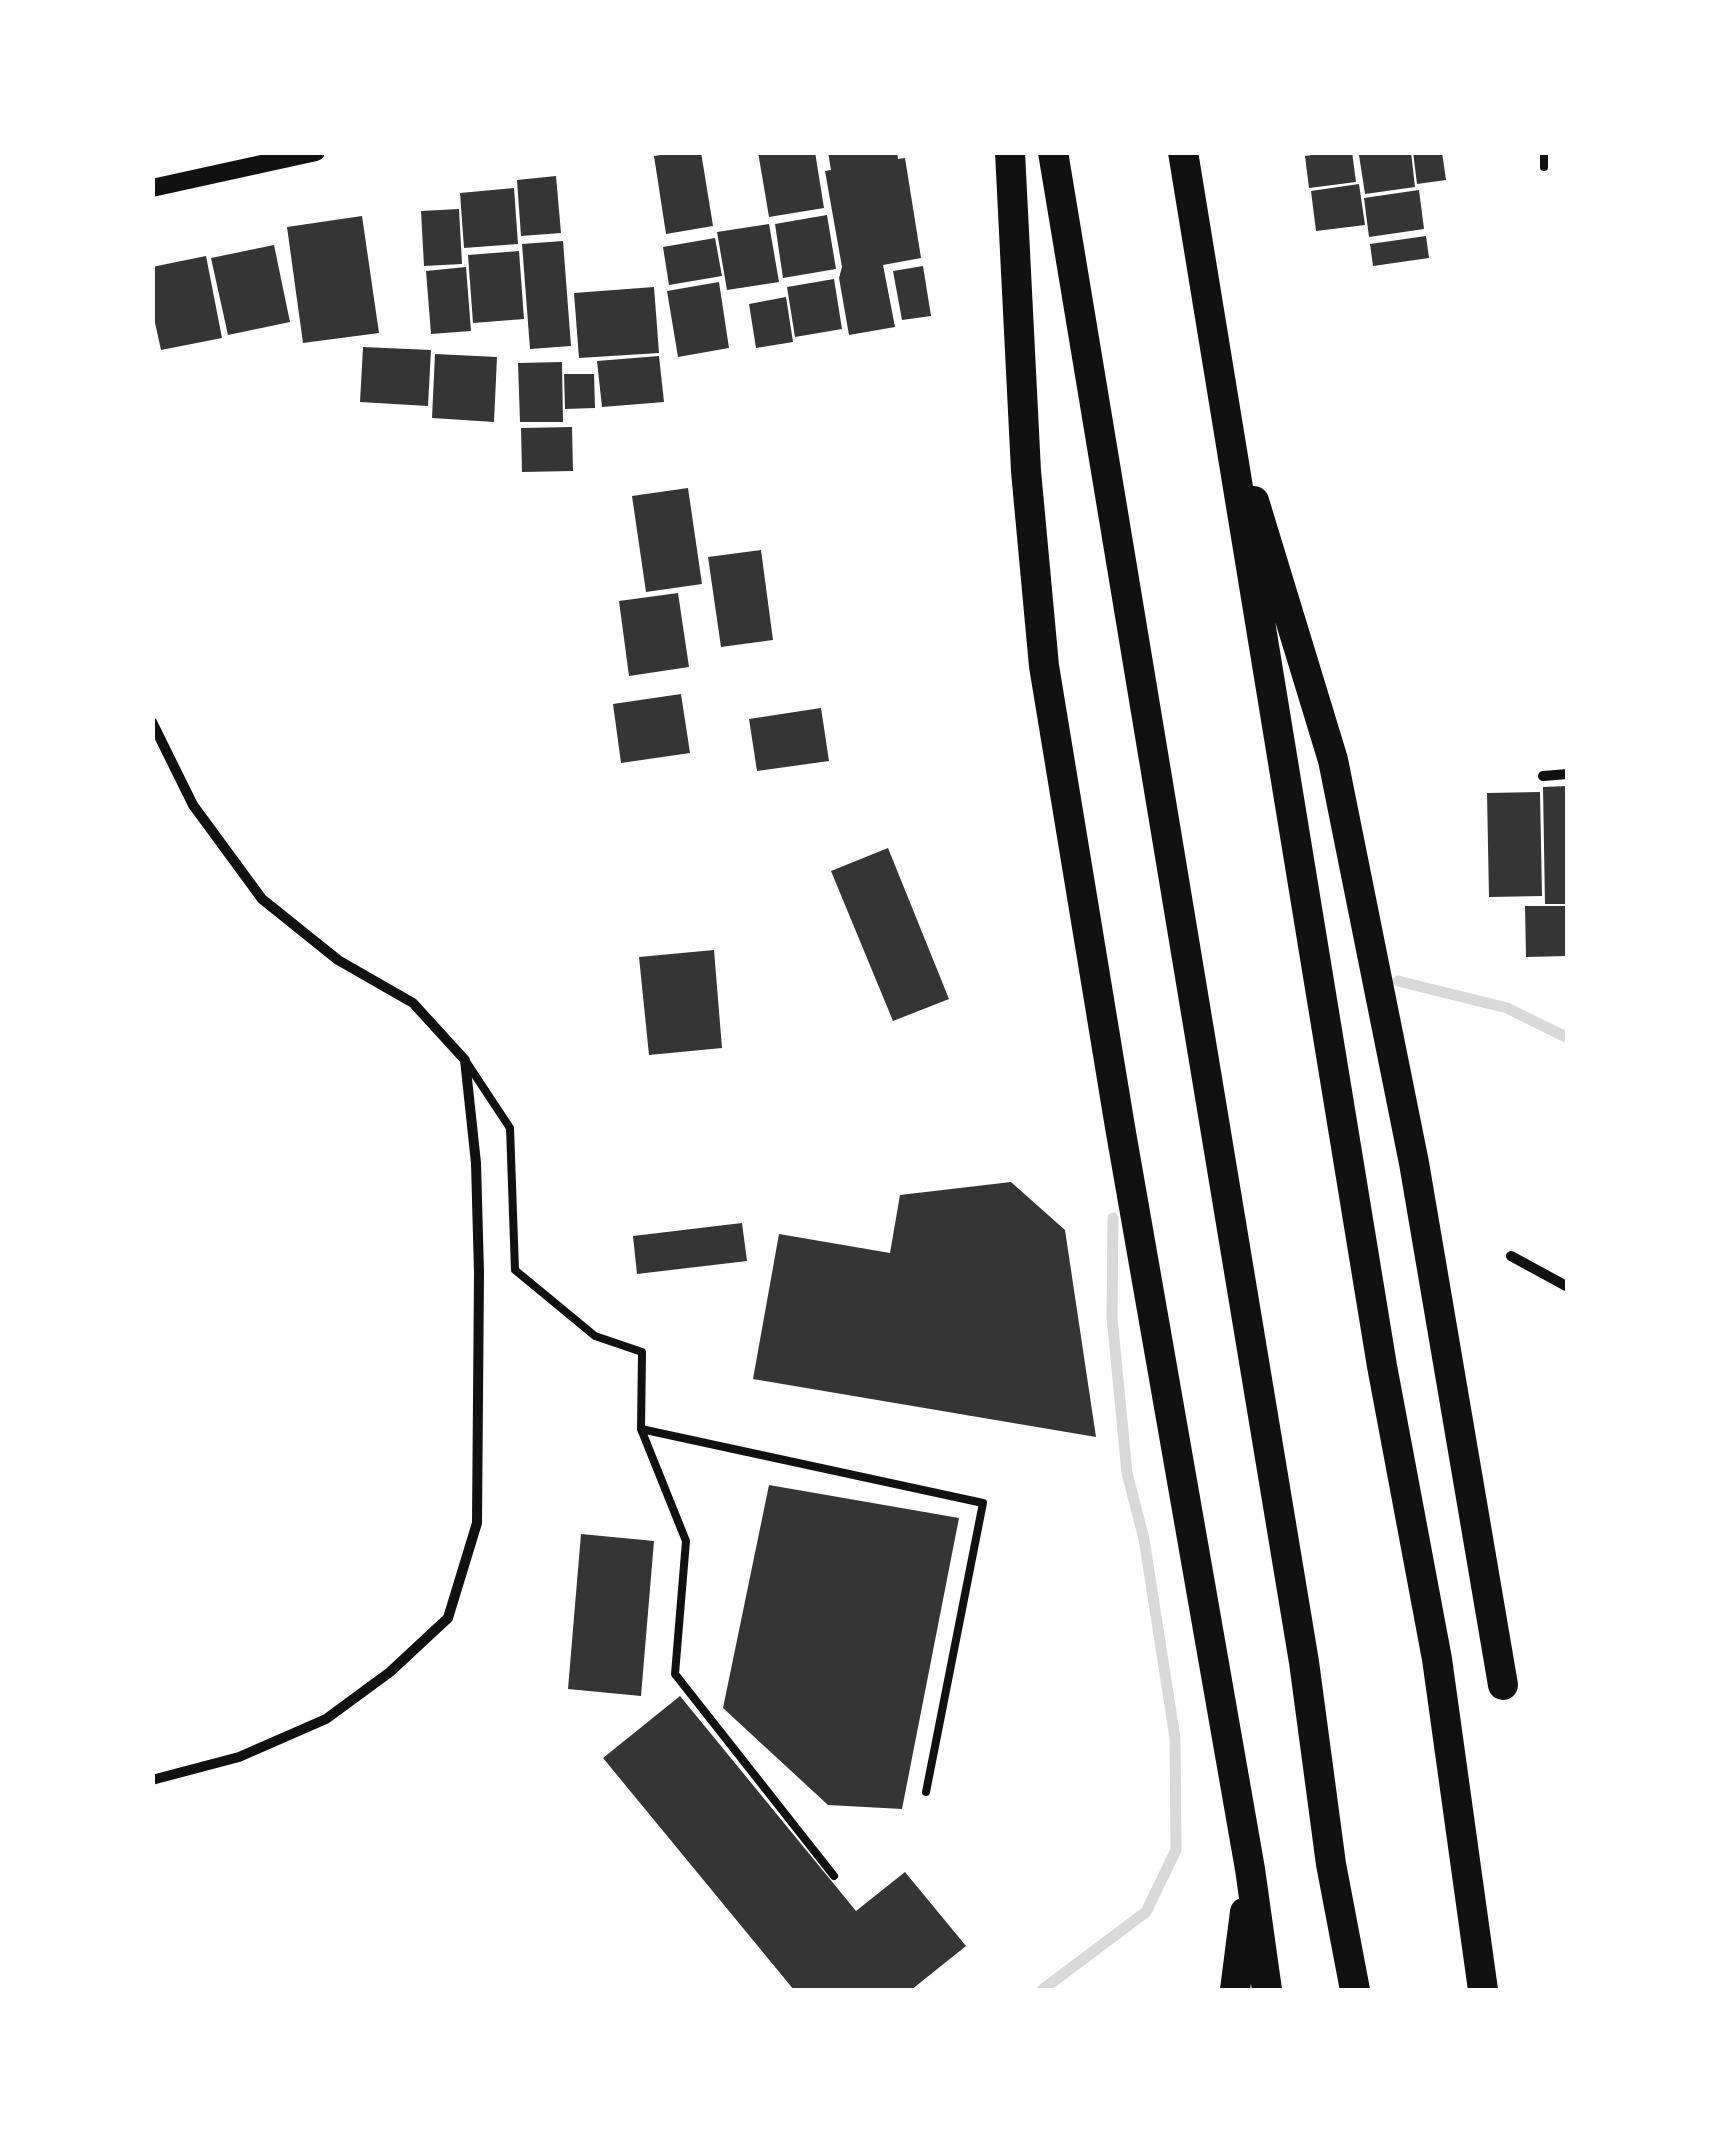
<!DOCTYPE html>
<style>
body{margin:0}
#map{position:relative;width:1720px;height:2143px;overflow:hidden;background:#fff;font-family:Lato,sans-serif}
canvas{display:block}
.frame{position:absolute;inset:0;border:155px solid #fff;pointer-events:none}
</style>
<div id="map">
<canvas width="1720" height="2143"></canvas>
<div class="frame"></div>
</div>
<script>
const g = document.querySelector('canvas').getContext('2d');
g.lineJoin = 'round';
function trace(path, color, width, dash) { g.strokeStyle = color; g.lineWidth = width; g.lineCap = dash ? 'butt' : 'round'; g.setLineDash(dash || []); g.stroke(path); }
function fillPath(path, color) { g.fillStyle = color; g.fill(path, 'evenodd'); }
const stream = new Path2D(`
 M1398,981L1507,1008L1568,1038
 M1042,1990L1146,1912L1176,1850L1175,1738L1144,1539L1127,1473L1112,1317L1113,1218`);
const building = new Path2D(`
 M680,152H701L713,226L666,234L654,156Z
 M758,152H815L824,208L769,217Z
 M828,152H897L898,159L905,158L921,258L883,265L895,327L849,335L839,278L842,267L825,171L831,170Z
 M1334,152H1352L1356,182L1309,188L1305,156Z
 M1373,152H1411L1415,187L1365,194L1359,155Z
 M1413,152H1442L1446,180L1417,184Z
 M556,176L561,233L521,236L517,180Z
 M1359,184L1365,225L1316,231L1311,191Z
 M514,188L518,244L464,248L460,193Z
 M1419,190L1424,229L1369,237L1364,198Z
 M459,209L462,264L424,266L421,211Z
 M827,215L836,269L783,278L775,224Z
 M362,216L379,333L303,343L287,227Z
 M769,224L779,282L727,290L717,232Z
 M1426,236L1429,258L1373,266L1370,244Z
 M715,238L722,276L669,285L663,247Z
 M563,241L571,346L530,349L522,244Z
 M274,245L290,322L228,335L211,258Z
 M519,251L524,319L473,323L468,255Z
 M206,256L222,338L161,350L152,309V267Z
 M923,266L931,316L902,320L893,271Z
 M466,267L471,331L431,334L426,271Z
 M834,279L842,329L795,337L787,287Z
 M719,282L729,348L678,357L667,291Z
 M654,287L659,353L579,358L574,293Z
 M786,297L793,342L756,348L749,304Z
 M363,347L431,350L428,406L360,402Z
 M435,354L497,357L494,422L432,418Z
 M659,356L664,402L602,407L597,361Z
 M562,362L563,422H520L518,363Z
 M564,374H594L595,408L565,409Z
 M572,427L573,471L522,472L521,428Z
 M688,488L702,584L646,592L632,496Z
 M761,550L773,640L721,647L708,557Z
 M678,593L689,667L629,676L619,601Z
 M681,694L690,753L621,763L613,704Z
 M821,708L829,761L757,771L749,719Z
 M1568,786V904H1545L1543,787Z
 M1540,792L1542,896L1489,897L1487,793Z
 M888,848L949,999L893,1021L831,871Z
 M1525,906H1568V956L1526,957Z
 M714,950L722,1048L649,1055L639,957Z
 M1011,1182L1065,1230L1096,1437L753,1379L779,1234L890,1253L900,1195Z
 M742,1223L747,1261L637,1274L633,1236Z
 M769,1485L959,1518L902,1809L828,1805L723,1708Z
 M581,1534L654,1541L641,1696L568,1689Z
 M680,1696L856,1911L905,1872L966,1946L911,1990H794L603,1758Z`);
const service = new Path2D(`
 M1544,167V152
 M467,1063L510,1128L515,1270L595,1336L642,1352L641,1429L983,1503L926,1792
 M641,1429L686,1541L675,1674L834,1876`);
const minor = new Path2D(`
 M152,722L193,805L262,899L338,960L413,1003L465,1060L476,1163L479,1273L477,1523L448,1618L390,1672L326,1719L239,1757L152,1780
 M1543,776L1568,774
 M1511,1256L1568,1287`);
const tertiary = new Path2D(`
 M152,188L316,152`);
const motorway = new Path2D(`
 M1010,152L1026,471L1044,666L1120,1127L1250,1869L1267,1990
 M1053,152L1304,1662L1331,1864L1355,1990
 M1183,152L1382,1366L1437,1659L1483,1990
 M1254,501L1333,760L1414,1163L1503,1685
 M1235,1990L1245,1912`);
trace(stream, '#d9d9d9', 11);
fillPath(building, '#353535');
trace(service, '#111', 8);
trace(minor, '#111', 10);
trace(tertiary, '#111', 18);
trace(motorway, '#111', 30);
</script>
